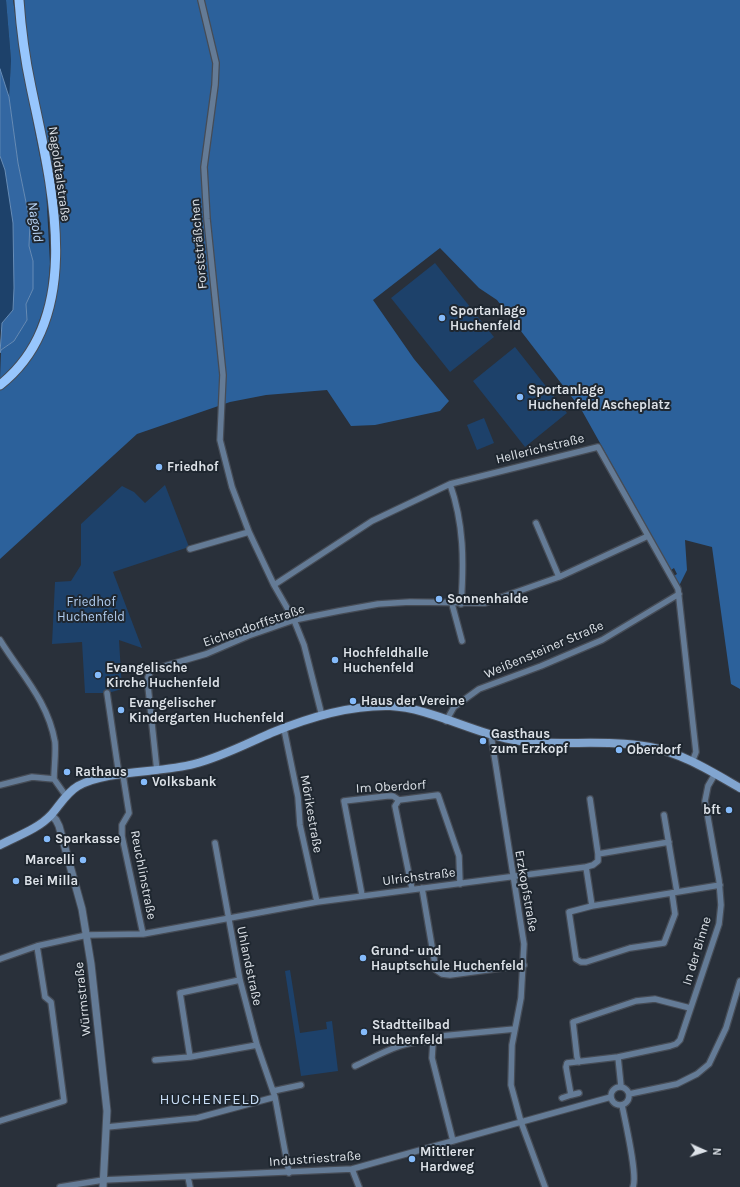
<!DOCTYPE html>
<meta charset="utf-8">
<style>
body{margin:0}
#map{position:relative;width:740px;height:1187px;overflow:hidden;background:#29303a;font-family:Karla,sans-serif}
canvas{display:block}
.north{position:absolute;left:684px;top:1131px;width:40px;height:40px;-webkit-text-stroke:3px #1f2730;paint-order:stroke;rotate:93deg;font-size:11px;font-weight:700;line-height:16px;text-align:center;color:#dde2e8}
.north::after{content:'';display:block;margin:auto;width:14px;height:18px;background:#dde2e8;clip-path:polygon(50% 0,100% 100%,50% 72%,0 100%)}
</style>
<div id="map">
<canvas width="740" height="1187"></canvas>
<div class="north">N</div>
</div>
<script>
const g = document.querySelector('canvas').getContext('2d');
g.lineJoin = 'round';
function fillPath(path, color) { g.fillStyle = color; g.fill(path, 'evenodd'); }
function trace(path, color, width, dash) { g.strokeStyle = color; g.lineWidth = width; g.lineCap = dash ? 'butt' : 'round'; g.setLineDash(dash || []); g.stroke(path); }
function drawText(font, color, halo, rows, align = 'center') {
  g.font = font + ' Karla,sans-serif'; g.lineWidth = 4; g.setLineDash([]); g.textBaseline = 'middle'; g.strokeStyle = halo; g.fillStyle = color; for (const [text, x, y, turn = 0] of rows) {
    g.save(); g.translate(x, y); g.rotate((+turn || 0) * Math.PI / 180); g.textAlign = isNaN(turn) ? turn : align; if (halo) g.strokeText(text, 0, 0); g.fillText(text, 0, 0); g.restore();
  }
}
const green = new Path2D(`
 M0,0H6L11,60L9,97L0,69Z
 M0,156L5,170L13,223L14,288L13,310L2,323L0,334Z
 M435,263L494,337L450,372L391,298Z
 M515,347L567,413L525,447L473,381Z
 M484,418L494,443L477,450L467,425Z
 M165,485L189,547L113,572L142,648L119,640L122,689L108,693H85L82,642L52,644L55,582L71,581L81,565V524L122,486L134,492L145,503Z
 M290,970L300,1033L327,1029L326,1022L332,1021L338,1071L301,1076L285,971Z`);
const forest = new Path2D(`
 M6,0H13L24,75L46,188L50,264L47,299L33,338L21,359L0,379L1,350L14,341L27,320L26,304L33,289V261L29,246L30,222L18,163L9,97L11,60Z
 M22,0H740V689L731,684L712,547L685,540L687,570L679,586L674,576L677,574L674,568L671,570L581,409L497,300L479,288L440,248L373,300L414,359L449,401L440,411L375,425L351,426L327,390L266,395L230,402L137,434L0,559V389L28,361L35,352L45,328L58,255Z`);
const water = new Path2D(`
 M0,69L9,97L18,163L30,222L29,246L33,261V289L26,304L27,320L14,341L1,350L0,353L2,323L13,310L14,288L13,223L5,170L0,156Z`);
const minor = new Path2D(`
 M201,0L216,63L215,85L204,167L207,219L223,375L220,440L232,487L249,532
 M450,484C464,524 464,562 461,604
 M536,523L559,577
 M190,549L249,532L274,585L294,620L304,645L322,716
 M274,585L372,521L450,484L598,447L678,589L696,752L692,762
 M452,604L462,641
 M0,640C21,674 48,701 55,742C56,754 54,768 54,779
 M107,693L119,775
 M446,721L454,707L479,689L541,666L602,640L679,594
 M284,729L298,797L300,825L317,902
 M491,735L524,944L521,998L512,1045L511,1085L521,1122L545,1187
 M157,771L148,686V677L151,670L206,654L248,636L294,620L339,611L378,604L410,602L485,603L559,577L648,536
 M123,775L129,813L122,825V836L143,934
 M0,785L32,777L54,779L66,796
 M590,799L598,854L669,842
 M399,800L395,806L412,889
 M664,815L677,892
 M215,843L240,980L257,1045L275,1097L289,1173
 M586,867L593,865L598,861V854
 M422,888L436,970L442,974L450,975L524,965
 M362,895L344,801L387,796H393L399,800L438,795L459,856L460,884
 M592,906L569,912L576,959L581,962H586L630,948L664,943L675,914L672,893
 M0,959L37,946L87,935L143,934L317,902L586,867L592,906L720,885
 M190,1057L180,993L240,980
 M155,1060L190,1057L257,1045
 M579,1062L577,1057L573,1022L636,1001L655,999L690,1008
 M355,1066C379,1055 406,1038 433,1042
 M621,1086L618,1057L670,1046L676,1044L680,1040L719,924L721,905L719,880L705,801L708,786L715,774
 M611 1096a9 9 0 1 1 18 0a9 9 0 1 1-18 0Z
 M273,1091L301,1085
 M629,1094L677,1084L697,1074L709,1064L726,1028L740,981
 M571,1095L579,1093
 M562,1098L571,1095L566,1067L567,1063L618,1057
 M622,1105C625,1121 638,1175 633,1187
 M0,1121L64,1101L51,1002L45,997L37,946
 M107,1127L197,1118L275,1097
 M453,1141L432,1058L433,1042L441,1036L515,1029
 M352,1169L359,1187
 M188,1177L190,1187
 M60,1187L103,1180L352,1169L611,1097`);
const tertiary = new Path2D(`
 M51,815L56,820L59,826L82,909L91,964L107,1111L103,1187`);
const secondary = new Path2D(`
 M0,845C17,836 38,829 51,815C60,805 66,793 78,786C106,770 161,773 194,764C221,757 246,744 271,733C307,718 351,705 390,706C432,708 476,735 520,741C563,746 607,739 650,747C682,753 712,772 740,788`);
const primary = new Path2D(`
 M0,385C88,316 50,179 31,87C25,59 21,29 19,0`);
const markers = [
 [442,318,4,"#85bbfb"],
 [520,397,4,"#85bbfb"],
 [159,467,4,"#85bbfb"],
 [439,599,4,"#85bbfb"],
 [335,660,4,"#85bbfb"],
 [98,675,4,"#85bbfb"],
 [353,701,4,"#85bbfb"],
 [121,710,4,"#85bbfb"],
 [483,741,4,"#85bbfb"],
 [619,750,4,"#85bbfb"],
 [67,772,4,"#85bbfb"],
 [144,782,4,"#85bbfb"],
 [729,810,4,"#85bbfb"],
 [47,839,4,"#85bbfb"],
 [83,860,4,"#85bbfb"],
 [16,881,4,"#85bbfb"],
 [363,958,4,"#85bbfb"],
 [364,1032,4,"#85bbfb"],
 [412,1159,4,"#85bbfb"]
];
const streetNames = [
 ["Nagoldtalstraße",59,174,82],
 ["Forststräßchen",199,244,-95],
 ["Hellerichstraße",540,449,-14],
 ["Eichendorffstraße",254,626,-19],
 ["Weißensteiner Straße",544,650,-23],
 ["Im Oberdorf",391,787,-3],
 ["Mörikestraße",311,814,80],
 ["Reuchlinstraße",143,875,79],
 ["Ulrichstraße",419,877,-7],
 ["Erzkopfstraße",526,891,80],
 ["In der Binne",697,951,-73],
 ["Uhlandstraße",249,966,78],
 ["Würmstraße",83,999,-96],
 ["Industriestraße",315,1159,-4]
];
const poiNames = [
 ["Sportanlage",450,311],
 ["Huchenfeld",450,326],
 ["Sportanlage",528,390],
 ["Huchenfeld Ascheplatz",528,405],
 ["Friedhof",167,467],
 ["Sonnenhalde",447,599],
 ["Hochfeldhalle",343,653],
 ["Huchenfeld",343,668],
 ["Evangelische",106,668],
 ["Kirche Huchenfeld",106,683],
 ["Haus der Vereine",361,701],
 ["Evangelischer",129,703],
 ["Kindergarten Huchenfeld",129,718],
 ["Gasthaus",491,734],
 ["zum Erzkopf",491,749],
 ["Oberdorf",627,750],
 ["Rathaus",75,772],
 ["Volksbank",152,782],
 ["bft",721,810,"right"],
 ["Sparkasse",55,839],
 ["Marcelli",75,860,"right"],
 ["Bei Milla",24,881],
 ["Grund- und",371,951],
 ["Hauptschule Huchenfeld",371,966],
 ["Stadtteilbad",372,1025],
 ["Huchenfeld",372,1040],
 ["Mittlerer",420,1152],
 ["Hardweg",420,1167]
];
const parkNames = [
 ["Friedhof",91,602],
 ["Huchenfeld",91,617]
];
const waterNames = [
 ["Nagold",35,222,81]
];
const quarterNames = [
 ["HUCHENFELD",210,1100]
];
fillPath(green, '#1d416a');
fillPath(forest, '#2c619b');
fillPath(water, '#3367a2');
trace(water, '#668cb7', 1);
trace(minor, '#464c56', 8);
trace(tertiary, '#464c56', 9);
trace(secondary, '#464c56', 10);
trace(primary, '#464c56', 11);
trace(minor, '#647b96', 5.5);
trace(tertiary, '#647b96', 7);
trace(secondary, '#81a5d0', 8);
trace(primary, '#97c6fd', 9);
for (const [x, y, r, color] of markers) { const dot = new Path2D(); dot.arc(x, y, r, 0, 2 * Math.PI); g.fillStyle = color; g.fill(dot); trace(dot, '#1f2730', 1.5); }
drawText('13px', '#dde2e8', '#1f2730', streetNames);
drawText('bold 13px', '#dde2e8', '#1f2730', poiNames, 'left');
drawText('13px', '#b0ccee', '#1f2730', parkNames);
drawText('italic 14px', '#bcd8fa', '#1f2730', waterNames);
g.letterSpacing = '1px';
drawText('15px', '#c8ddf5', '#1f2730', quarterNames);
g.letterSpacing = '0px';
</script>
